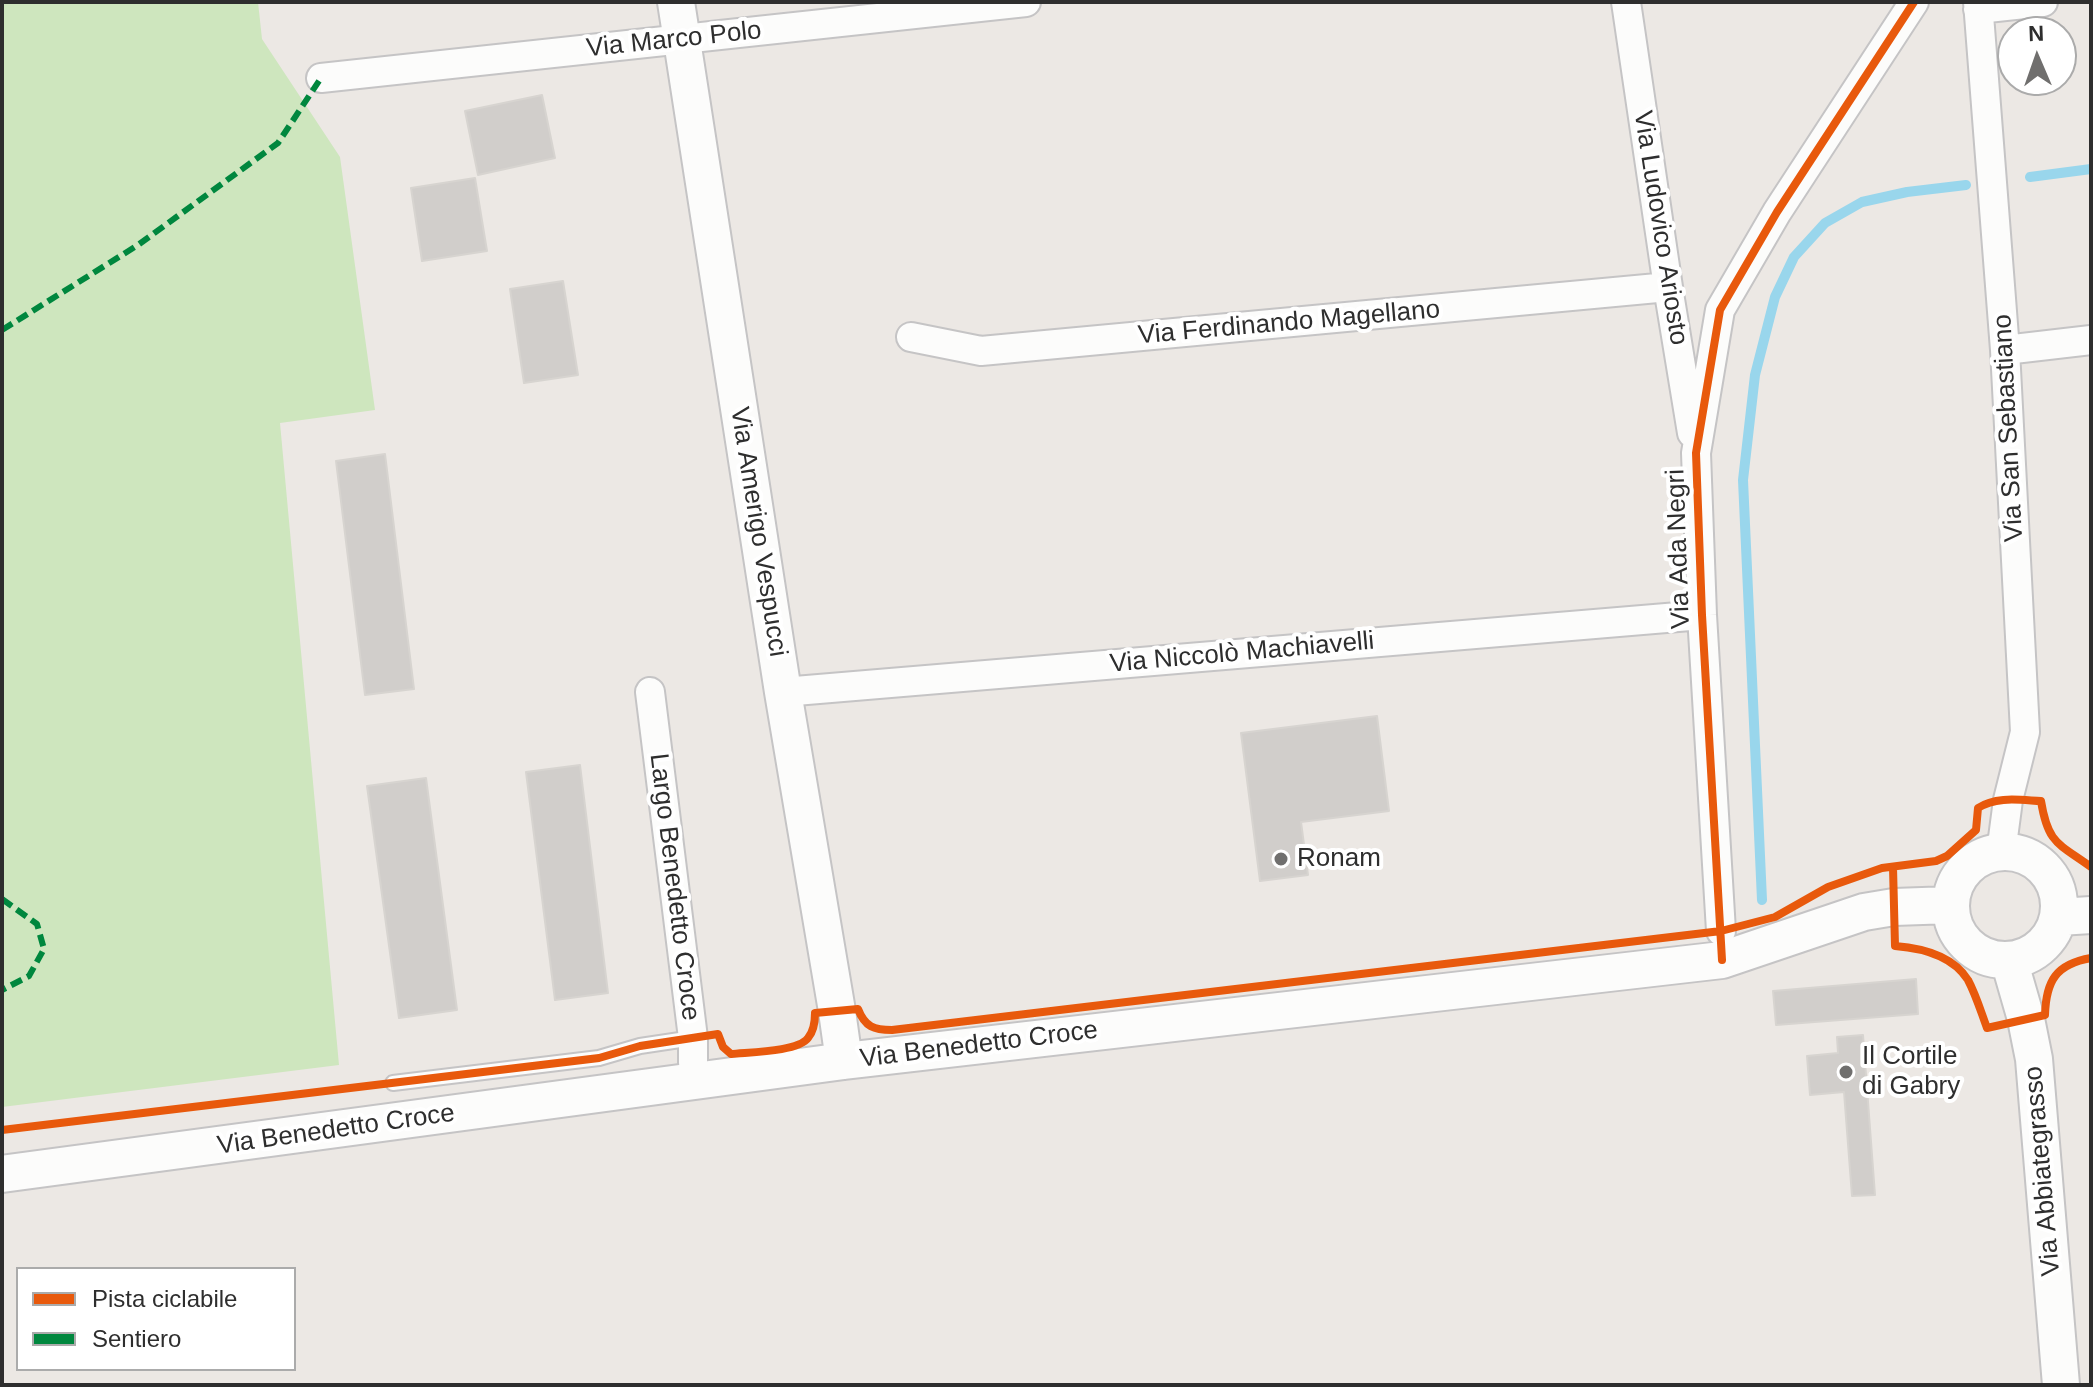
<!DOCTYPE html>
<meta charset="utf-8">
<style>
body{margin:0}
#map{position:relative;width:2093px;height:1387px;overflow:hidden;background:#ece8e4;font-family:Arial,sans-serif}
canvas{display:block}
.frame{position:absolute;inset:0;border:4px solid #2e2e2e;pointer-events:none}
.legend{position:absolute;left:16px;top:1267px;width:280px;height:104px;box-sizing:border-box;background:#fff;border:2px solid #ababab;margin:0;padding:10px 14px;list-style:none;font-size:24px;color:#2e2e2e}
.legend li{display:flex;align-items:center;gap:16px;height:40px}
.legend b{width:40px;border:2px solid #ababab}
.north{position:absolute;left:1997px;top:16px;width:80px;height:80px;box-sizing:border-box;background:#fff;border:2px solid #ababab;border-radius:50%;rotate:358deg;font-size:22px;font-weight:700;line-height:32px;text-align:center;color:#2e2e2e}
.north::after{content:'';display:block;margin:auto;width:28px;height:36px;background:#706f6e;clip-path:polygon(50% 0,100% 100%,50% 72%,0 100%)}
</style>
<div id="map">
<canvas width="2093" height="1387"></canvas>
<div class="frame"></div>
<ul class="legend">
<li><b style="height:10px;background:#e8590c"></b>Pista ciclabile</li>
<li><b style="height:10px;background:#00873e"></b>Sentiero</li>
</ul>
<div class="north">N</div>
</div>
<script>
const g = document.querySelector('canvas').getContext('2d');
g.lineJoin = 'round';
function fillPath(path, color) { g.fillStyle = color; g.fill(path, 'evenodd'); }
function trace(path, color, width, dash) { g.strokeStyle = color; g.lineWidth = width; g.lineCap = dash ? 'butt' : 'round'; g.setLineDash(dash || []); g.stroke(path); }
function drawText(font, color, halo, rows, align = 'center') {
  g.font = font + ' Arial,sans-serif'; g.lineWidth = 8; g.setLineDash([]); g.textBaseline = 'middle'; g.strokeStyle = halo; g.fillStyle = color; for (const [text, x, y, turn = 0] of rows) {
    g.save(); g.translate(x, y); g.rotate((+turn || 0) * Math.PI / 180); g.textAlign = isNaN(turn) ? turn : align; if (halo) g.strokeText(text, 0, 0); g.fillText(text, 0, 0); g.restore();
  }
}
const green = new Path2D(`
 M2,2H258L262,39L340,157L375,410L280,423L339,1065L2,1107Z`);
const stream = new Path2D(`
 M2030,177L2091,169
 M1762,900L1743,480L1755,375L1775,297L1794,257L1825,223L1862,202L1907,192L1966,185`);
const building = new Path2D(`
 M542,95L555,158L478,175L465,111Z
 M475,178L487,251L422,261L411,188Z
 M563,281L578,375L524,383L510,289Z
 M385,454L414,689L365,695L336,461Z
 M1377,716L1389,811L1301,822L1308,875L1260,881L1241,733Z
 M580,765L608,993L555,1000L526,772Z
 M426,778L457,1010L399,1018L367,786Z
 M1916,979L1918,1014L1776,1025L1773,991Z
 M1863,1035L1875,1195L1852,1196L1844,1092L1810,1095L1807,1056L1838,1053L1837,1037Z`);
const service = new Path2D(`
 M393,1083L599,1058L640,1046L693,1038`);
const minor = new Path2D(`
 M1626,2L1668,287L1692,433
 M1978,2L2005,350L2025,732L2008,800L2001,853
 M1978,9L2043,2
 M321,78L1026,2
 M911,337L981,351L1668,287
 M2005,350L2091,340
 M650,692L693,1038V1062L695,1082
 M783,692L1702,615
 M1721,931L1702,615L1696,453L1720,310L1777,212L1914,2`);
const tertiary = new Path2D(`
 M676,2L783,692L837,1011L844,1061
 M1951 906a54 54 0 1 1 108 0a54 54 0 1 1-108 0Z
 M2059,917L2091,915
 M2009,960L2026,1019L2034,1059L2061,1385
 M2,1174L844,1061L1722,960L1864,912L1894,907L1951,905`);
const quiet = new Path2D(`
 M2,330L138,245L278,143L321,78
 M2,899L37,924L44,949L29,976L2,990`);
const cycleway = new Path2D(`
 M1893,867L1895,946C1921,948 1953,956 1968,980C1976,995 1981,1012 1987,1028L2045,1015C2046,981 2056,964 2091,958
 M1722,960L1702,615L1696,453L1720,310L1777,212L1914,2
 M2,1130L599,1058L640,1046L718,1034L723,1047L731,1054C748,1052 798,1052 808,1038C814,1031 815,1023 815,1013L858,1009C865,1027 874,1030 892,1030L1721,931L1775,917L1828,887L1882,868L1936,861L1947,856L1976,830L1978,808C1996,796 2020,800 2041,801C2048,844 2058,843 2091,867`);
const markers = [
 [1281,859,8,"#706f6e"],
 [1846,1072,8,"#706f6e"]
];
const streetNames = [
 ["Via Marco Polo",674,40,-6],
 ["Via Ludovico Ariosto",1660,228,81],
 ["Via Ferdinando Magellano",1289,323,-5],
 ["Via San Sebastiano",2009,428,-93],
 ["Via Amerigo Vespucci",758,532,81],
 ["Via Ada Negri",1679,549,-92],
 ["Via Niccolò Machiavelli",1242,653,-5],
 ["Largo Benedetto Croce",674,887,83],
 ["Via Benedetto Croce",979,1045,-7],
 ["Via Benedetto Croce",336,1130,-8],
 ["Via Abbiategrasso",2043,1171,-95]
];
const poiNames = [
 ["Ronam",1297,859],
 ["Il Cortile",1862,1057],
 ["di Gabry",1862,1087]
];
fillPath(green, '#cee6be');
trace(stream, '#99d6ec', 10);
fillPath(building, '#d1cecb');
trace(building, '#d7d4d0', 2);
trace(service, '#c5c4c5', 18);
trace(minor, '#c5c4c5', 32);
trace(tertiary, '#c5c4c5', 40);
trace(service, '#fcfcfb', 14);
trace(minor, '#fcfcfb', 28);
trace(tertiary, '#fcfcfb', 36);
trace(quiet, '#00873e', 6, [12, 6]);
trace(cycleway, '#e8590c', 8);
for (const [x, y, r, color] of markers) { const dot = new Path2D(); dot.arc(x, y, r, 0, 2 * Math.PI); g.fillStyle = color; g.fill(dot); trace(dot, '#fff', 3); }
drawText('26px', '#2e2e2e', '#fff', streetNames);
drawText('26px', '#2e2e2e', '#fff', poiNames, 'left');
</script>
